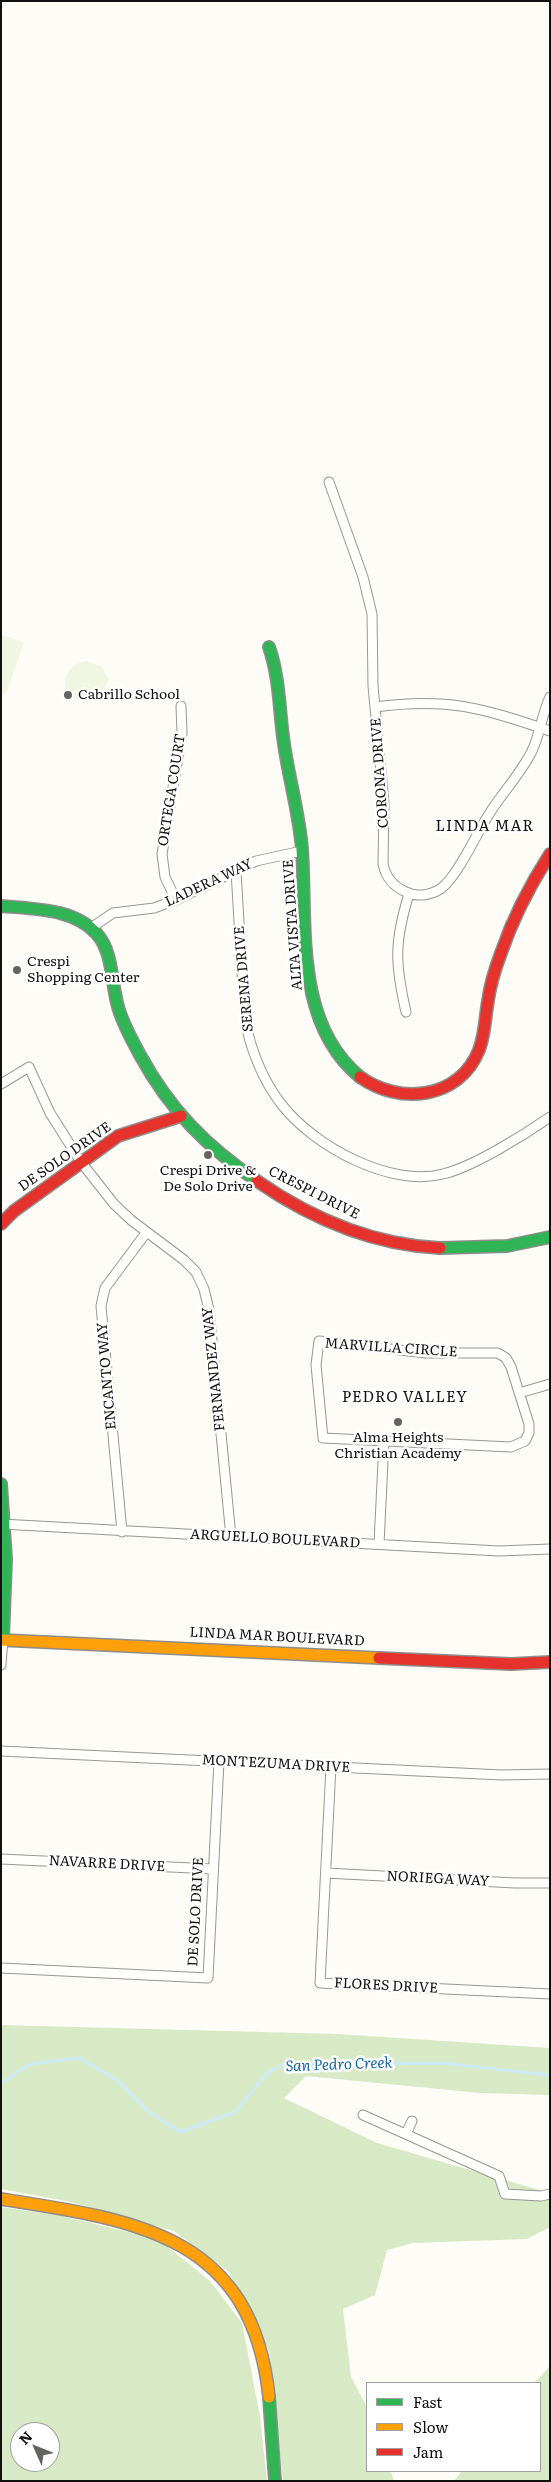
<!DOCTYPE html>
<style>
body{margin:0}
#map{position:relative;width:551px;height:2482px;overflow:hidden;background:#fdfcf7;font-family:Literata,serif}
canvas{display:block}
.frame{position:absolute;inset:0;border:2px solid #111;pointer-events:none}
.legend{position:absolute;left:366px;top:2382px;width:175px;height:90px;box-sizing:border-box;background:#fff;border:1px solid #a0a0a0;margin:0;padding:6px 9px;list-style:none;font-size:15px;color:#111}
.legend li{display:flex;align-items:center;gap:10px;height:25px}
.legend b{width:25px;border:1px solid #a0a0a0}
.north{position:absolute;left:10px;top:2422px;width:50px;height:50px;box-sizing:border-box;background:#fff;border:1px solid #a0a0a0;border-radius:50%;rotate:314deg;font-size:14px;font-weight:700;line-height:20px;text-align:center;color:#111}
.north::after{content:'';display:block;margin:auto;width:18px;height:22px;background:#646362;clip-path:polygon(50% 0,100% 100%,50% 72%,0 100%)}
</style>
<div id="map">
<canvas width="551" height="2482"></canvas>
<div class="frame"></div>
<ul class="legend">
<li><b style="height:6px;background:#30b455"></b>Fast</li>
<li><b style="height:6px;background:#ff9f0a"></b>Slow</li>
<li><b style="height:6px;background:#e5322d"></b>Jam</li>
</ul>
<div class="north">N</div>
</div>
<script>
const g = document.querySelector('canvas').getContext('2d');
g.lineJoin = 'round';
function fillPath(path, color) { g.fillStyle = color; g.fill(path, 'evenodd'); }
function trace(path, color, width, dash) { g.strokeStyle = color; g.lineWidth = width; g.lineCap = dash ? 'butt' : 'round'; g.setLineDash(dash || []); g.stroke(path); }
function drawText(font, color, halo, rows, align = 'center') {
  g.font = font + ' Literata,serif'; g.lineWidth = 5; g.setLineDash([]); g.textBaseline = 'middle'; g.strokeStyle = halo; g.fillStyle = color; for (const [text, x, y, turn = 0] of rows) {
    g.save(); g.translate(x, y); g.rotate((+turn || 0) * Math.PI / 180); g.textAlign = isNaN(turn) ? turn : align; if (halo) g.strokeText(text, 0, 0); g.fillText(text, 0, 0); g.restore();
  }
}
const forest = new Path2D(`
 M1,2025L338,2034L550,2048V2095L480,2093L306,2076L284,2098L377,2143L550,2193V2227L527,2239L413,2243L387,2250L375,2295L343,2309L351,2377L367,2407V2471H391L394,2481H283L269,2351L229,2272L174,2231L66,2201L1,2189Z
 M1,2207L57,2215L158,2239L210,2281L242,2323L260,2416L267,2481H1ZM20,2432H50V2462H20Z
 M550,2366V2481H454L462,2471H540V2383H534Z`);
const pitch = new Path2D(`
 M1,635L24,642L6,694L1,693Z
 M86,661L102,667L109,679L100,698L88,703L68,697C61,679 67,665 86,661Z`);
const stream = new Path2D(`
 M1,2083L30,2064L80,2058L117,2080L148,2111L180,2132L235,2112L267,2073L282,2065L442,2063L550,2075`);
const street = new Path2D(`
 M329,482L363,577L372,614L373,686L384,803L383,864C386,878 393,886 406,892C418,898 435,895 445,885C462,868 477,832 491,811C504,791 521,773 532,751C540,734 542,714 550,697
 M375,707C448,697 482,708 550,731
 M236,871C238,905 240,939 242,973C244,996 244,1019 250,1041C257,1064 267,1086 282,1105C314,1146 391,1188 443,1174C473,1167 524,1135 550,1117
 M176,900L165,877L162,854L182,733L181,706
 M91,928L113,913L154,908L176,900L256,861L302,851
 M406,1012C395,964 394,942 409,894
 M1,1084L29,1067L50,1113L81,1162L114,1204L131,1220L184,1260L196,1272L204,1289L209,1310L231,1537
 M319,1341L426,1353H498L506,1358L511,1367L529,1424V1433L525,1441L511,1447L323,1438L316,1365Z
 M519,1393L550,1384
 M1,1524L499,1551L550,1549
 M122,1532L101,1306L105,1288L146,1233
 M379,1544L384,1441
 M1,1665L3,1639
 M1,1751L502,1775L550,1774
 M331,1766L320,1983L550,1994
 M1,1859L213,1869
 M326,1873L515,1883H550
 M1,1968L208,1978L219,1761
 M363,2115L499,2176L505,2194L541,2196L550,2194
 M406,2134L412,2121`);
const fast = new Path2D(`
 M269,647C280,679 279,711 284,744C289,779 299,813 302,849C307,925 294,1023 360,1077
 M1,906C33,909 74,908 97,934C114,953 111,987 119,1010C124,1026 132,1040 140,1055C170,1110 206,1146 257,1181
 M440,1248L507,1246L550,1237
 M1,1484L6,1559L3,1639
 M269,2397L275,2481`);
const slow = new Path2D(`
 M1,1640L379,1658
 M1,2199C137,2220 252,2235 269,2397`);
const jam = new Path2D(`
 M360,1077C399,1105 459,1100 479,1050C485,1035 485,1017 488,1001C490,985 495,969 501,953C513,918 530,885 550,854
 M257,1181C312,1219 373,1245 440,1248
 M1,1224L14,1211L118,1136L181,1116
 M379,1658L511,1664L550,1662`);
const markers = [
 [68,695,5,"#646362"],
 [17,970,5,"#646362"],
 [208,1155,5,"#646362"],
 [398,1422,5,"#646362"]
];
const poiNames = [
 ["Cabrillo School",78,695],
 ["Crespi",27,962],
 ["Shopping Center",27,978],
 ["Crespi Drive &",208,1171,"center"],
 ["De Solo Drive",208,1187,"center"],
 ["Alma Heights",398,1438,"center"],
 ["Christian Academy",398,1454,"center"]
];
const streetNames = [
 ["CORONA DRIVE",380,773,-94],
 ["ORTEGA COURT",172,790,-81],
 ["LADERA WAY",209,883,-25],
 ["ALTA VISTA DRIVE",293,925,-94],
 ["SERENA DRIVE",244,979,-95],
 ["DE SOLO DRIVE",65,1157,-35],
 ["CRESPI DRIVE",314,1193,27],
 ["MARVILLA CIRCLE",391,1348,4],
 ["FERNANDEZ WAY",214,1369,-96],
 ["ENCANTO WAY",107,1376,-95],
 ["ARGUELLO BOULEVARD",275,1539,3],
 ["LINDA MAR BOULEVARD",277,1637,3],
 ["MONTEZUMA DRIVE",276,1764,3],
 ["NAVARRE DRIVE",107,1864,3],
 ["NORIEGA WAY",438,1879,3],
 ["DE SOLO DRIVE",196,1912,-87],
 ["FLORES DRIVE",386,1986,3]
];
const neighbourhoodNames = [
 ["LINDA MAR",485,827],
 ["PEDRO VALLEY",405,1398]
];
const waterNames = [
 ["San Pedro Creek",339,2065,-2]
];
fillPath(forest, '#d8eac5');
fillPath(pitch, '#f0f6e1');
trace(stream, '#cde8f7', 3);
trace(street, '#979795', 11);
trace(fast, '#8e8d8b', 14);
trace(slow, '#8e8d8b', 14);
trace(jam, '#8e8d8b', 14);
trace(street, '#fffffe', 9);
trace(fast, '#30b455', 11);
trace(slow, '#ff9f0a', 11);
trace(jam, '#e5322d', 11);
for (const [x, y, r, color] of markers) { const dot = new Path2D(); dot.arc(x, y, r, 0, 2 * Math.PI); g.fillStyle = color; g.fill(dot); trace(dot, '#fff', 2); }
drawText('14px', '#111', '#fff', poiNames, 'left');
drawText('14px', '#111', '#fff', streetNames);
g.letterSpacing = '1px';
drawText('15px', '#111', '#fff', neighbourhoodNames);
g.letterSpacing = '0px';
drawText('italic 15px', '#1768a6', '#fff', waterNames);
</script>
